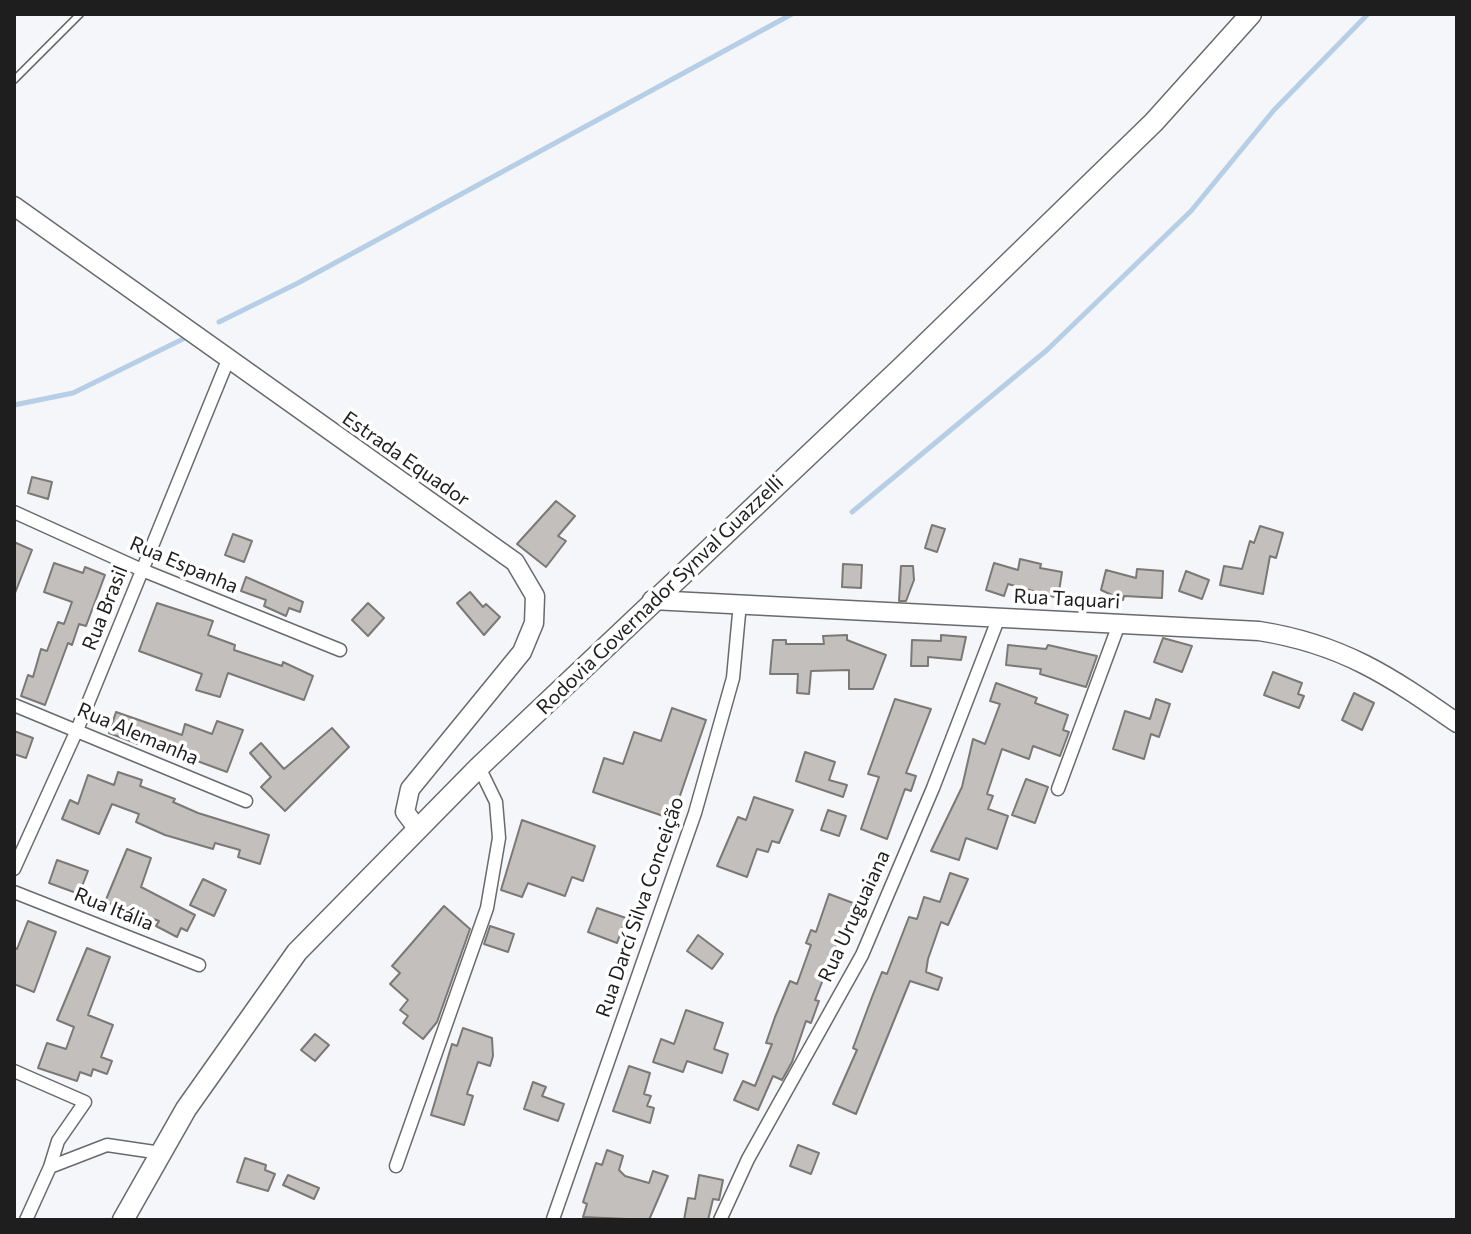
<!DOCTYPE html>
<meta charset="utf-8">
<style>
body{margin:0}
#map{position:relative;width:1471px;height:1234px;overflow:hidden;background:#f4f6f9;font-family:Commissioner,sans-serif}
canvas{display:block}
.frame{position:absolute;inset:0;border:16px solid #1e1e1f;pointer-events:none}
</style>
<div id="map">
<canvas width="1471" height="1234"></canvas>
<div class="frame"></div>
</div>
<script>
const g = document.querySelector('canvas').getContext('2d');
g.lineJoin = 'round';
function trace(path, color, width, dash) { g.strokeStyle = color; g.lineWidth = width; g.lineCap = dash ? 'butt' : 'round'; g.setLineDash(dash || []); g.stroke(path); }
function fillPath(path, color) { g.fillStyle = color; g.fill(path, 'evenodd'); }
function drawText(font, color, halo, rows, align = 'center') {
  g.font = font + ' Commissioner,sans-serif'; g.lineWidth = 7; g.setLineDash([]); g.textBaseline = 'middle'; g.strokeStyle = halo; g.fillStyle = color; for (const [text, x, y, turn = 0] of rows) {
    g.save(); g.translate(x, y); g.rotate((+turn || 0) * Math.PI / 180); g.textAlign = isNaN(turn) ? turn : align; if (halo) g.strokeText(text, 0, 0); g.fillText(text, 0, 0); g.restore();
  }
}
const stream = new Path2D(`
 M219,322L298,283L792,14
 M14,405L73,393L183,339
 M852,512L1047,350L1191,211L1274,110L1368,14`);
const building = new Path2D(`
 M32,477L52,482L48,499L28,493Z
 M556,501L575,516L558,536L566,541L546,567L517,544Z
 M932,525L945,529L937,552L925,548Z
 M1260,526L1283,533L1276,558L1270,556L1263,594L1220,585L1224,566L1242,569L1250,541L1254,543Z
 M233,534L252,541L244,562L225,555Z
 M14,542L32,550L15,593H14Z
 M1020,559L1041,564L1040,568L1062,572L1058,598L1008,584L1004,596L986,590L994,563L1018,570Z
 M54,563L83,573L85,567L105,575L86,626L79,624L72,645L68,643L45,705L21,696L28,675L33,677L41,649L47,651L58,622L64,624L72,602L44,592Z
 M843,564L862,565L861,588L842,587Z
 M901,566H913L914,580L906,601H899Z
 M1137,569L1163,571L1162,598L1124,596L1123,600L1101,590L1106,570L1136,578Z
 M1186,571L1209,580L1202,599L1179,591Z
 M246,577L303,602L300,612L289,608L286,616L264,606L266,600L241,591Z
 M470,592L483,607L486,604L500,617L484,635L457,603Z
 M157,603L213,621L208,635L235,645L234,650L282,666L283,662L313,676L304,700L228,673L220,697L196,690L202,674L139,651Z
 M368,603L384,618L368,636L352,620Z
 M847,635V640L886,655L873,689H849V670L811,671L809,694L797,693L798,674H770L773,640H786V644H824L823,636Z
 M941,635L966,637L961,660L928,657V666H911L912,640L941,641Z
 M1163,638L1192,646L1182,672L1154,662Z
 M1008,645L1046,649L1048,645L1097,656L1086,687L1040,674L1041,669L1006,665Z
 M1273,672L1302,683L1298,694L1304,696L1299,708L1264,695Z
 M996,683L1037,698L1035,703L1068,715L1063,730L1069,732L1060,756L1033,746L1029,759L1002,749L987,794L993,796L988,809L1008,816L997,849L966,838L959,860L931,851L962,787L973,739L985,744L1000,704L990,701Z
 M1354,693L1374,703L1362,730L1342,720Z
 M895,699L931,709L906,773L916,776L911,791L905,789L887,839L861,829L879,777L868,774Z
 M1156,699L1170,704L1159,737L1151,734L1144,759L1113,749L1125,711L1150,719Z
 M672,708L706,720L672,819L593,792L604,758L623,764L634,732L661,741Z
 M116,712L182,735L185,724L212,734L217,721L243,730L227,772L140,740L138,744L109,733Z
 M332,728L349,747L285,811L261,787L271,777L250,753L261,743L284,769Z
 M14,731L33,738L26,758L14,754Z
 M805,752L835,762L829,780L847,785L843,797L796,781Z
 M118,772L142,780L140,786L175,799L173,802L198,813L269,835L260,864L238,857L240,850L215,843L213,849L165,835L136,822L139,814L112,804L99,834L62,819L70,800L78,804L88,775L114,785Z
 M1026,779L1048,787L1035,823L1012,815Z
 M754,797L793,810L779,843L772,841L768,852L757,849L747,877L717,866L738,817L746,820Z
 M828,810L846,816L839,836L821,830Z
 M522,820L595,846L583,881L572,877L565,896L528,883L522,897L501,890Z
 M127,849L151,858L141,887L195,915L187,931L181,928L177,937L156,926L159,921L105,902Z
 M57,860L88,871L79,894L49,883Z
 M950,873L968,879L948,925L941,922L928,959L926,972L942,978L938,990L910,981L856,1114L833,1104L857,1050L853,1048L872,997L882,972L887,974L909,917L917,919L924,897L940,902Z
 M203,879L226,890L214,916L190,905Z
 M829,894L853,903L815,1000L819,1001L811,1023L806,1021L792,1062L782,1080L773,1076L758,1110L734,1100L743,1081L755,1086L772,1044L766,1043L775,1017L790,981L797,984L811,945L806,943L811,930L816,932Z
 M444,906L470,929L437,1022L423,1039L403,1023L408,1016L400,1010L408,1000L390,984L400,973L392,966Z
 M597,908L626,918L617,943L588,932Z
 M28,921L56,932L34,992L14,984V948L17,949Z
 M490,926L514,934L508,952L484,944Z
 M698,935L723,954L712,969L687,951Z
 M87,948L110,957L88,1015L113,1025L101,1057L112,1061L107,1074L93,1069L91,1076L80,1072L77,1081L38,1068L47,1043L66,1049L74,1027L57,1020Z
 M686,1010L723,1023L714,1049L728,1054L722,1073L687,1061L683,1072L653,1062L661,1039L674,1044Z
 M463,1028L492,1038L493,1056L490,1066L478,1062L467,1094L473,1096L464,1125L431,1115L452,1044L457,1046Z
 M315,1034L329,1045L315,1061L301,1050Z
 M629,1066L650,1073L644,1094L651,1096L647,1106L654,1108L650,1123L613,1111Z
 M533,1082L546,1087L542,1096L564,1104L558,1121L524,1109Z
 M798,1145L819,1153L811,1174L790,1166Z
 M607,1150L623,1156L619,1170L625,1176L649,1183L653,1171L668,1176L649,1220L583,1217L587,1204L583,1202L596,1163L602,1165Z
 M245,1158L266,1165L265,1170L275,1174L268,1191L237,1182Z
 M288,1175L319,1188L314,1199L283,1185Z
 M699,1175L723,1180L719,1200L713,1199L708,1220H684L688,1198L695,1199Z`);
const lane = new Path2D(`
 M14,80L80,14`);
const street = new Path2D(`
 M14,512L142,570L340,650
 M14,705L246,801
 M1058,789L1119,624
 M14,869L77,730L228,360
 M14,892L199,965
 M14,1071L85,1102L58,1141L50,1167L26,1220
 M396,1166L487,908L499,838L496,802L479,767
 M50,1167L107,1145L161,1153
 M553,1219L695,813L733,678L740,603
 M720,1220L748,1159L862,955L933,788L999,617`);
const secondary = new Path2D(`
 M14,206L515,562L535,596L534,623L522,652L410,789L405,812L417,828
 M652,600L1259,631C1342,644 1390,676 1457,723`);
const primary = new Path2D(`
 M123,1220L186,1109L297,952L479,767L904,365L1154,122L1251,14`);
const streetNames = [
 ["Estrada Equador",406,459,35],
 ["Rua Espanha",184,565,23],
 ["Rodovia Governador Synval Guazzelli",660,595,-44],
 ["Rua Taquari",1067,599,3],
 ["Rua Brasil",105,608,-68],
 ["Rua Alemanha",138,734,23],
 ["Rua Darcí Silva Conceição",640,907,-71],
 ["Rua Itália",114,909,22],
 ["Rua Uruguaiana",854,916,-65]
];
trace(stream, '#b6cee6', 5);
fillPath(building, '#c2bfbc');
trace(building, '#7b7876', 2);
trace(lane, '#696a6d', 9);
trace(street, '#696a6d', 15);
trace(secondary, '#696a6d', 21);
trace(primary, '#696a6d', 23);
trace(lane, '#fff', 6);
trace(street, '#fff', 12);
trace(secondary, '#fff', 18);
trace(primary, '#fff', 20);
drawText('20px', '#1e1e1f', '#fff', streetNames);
</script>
